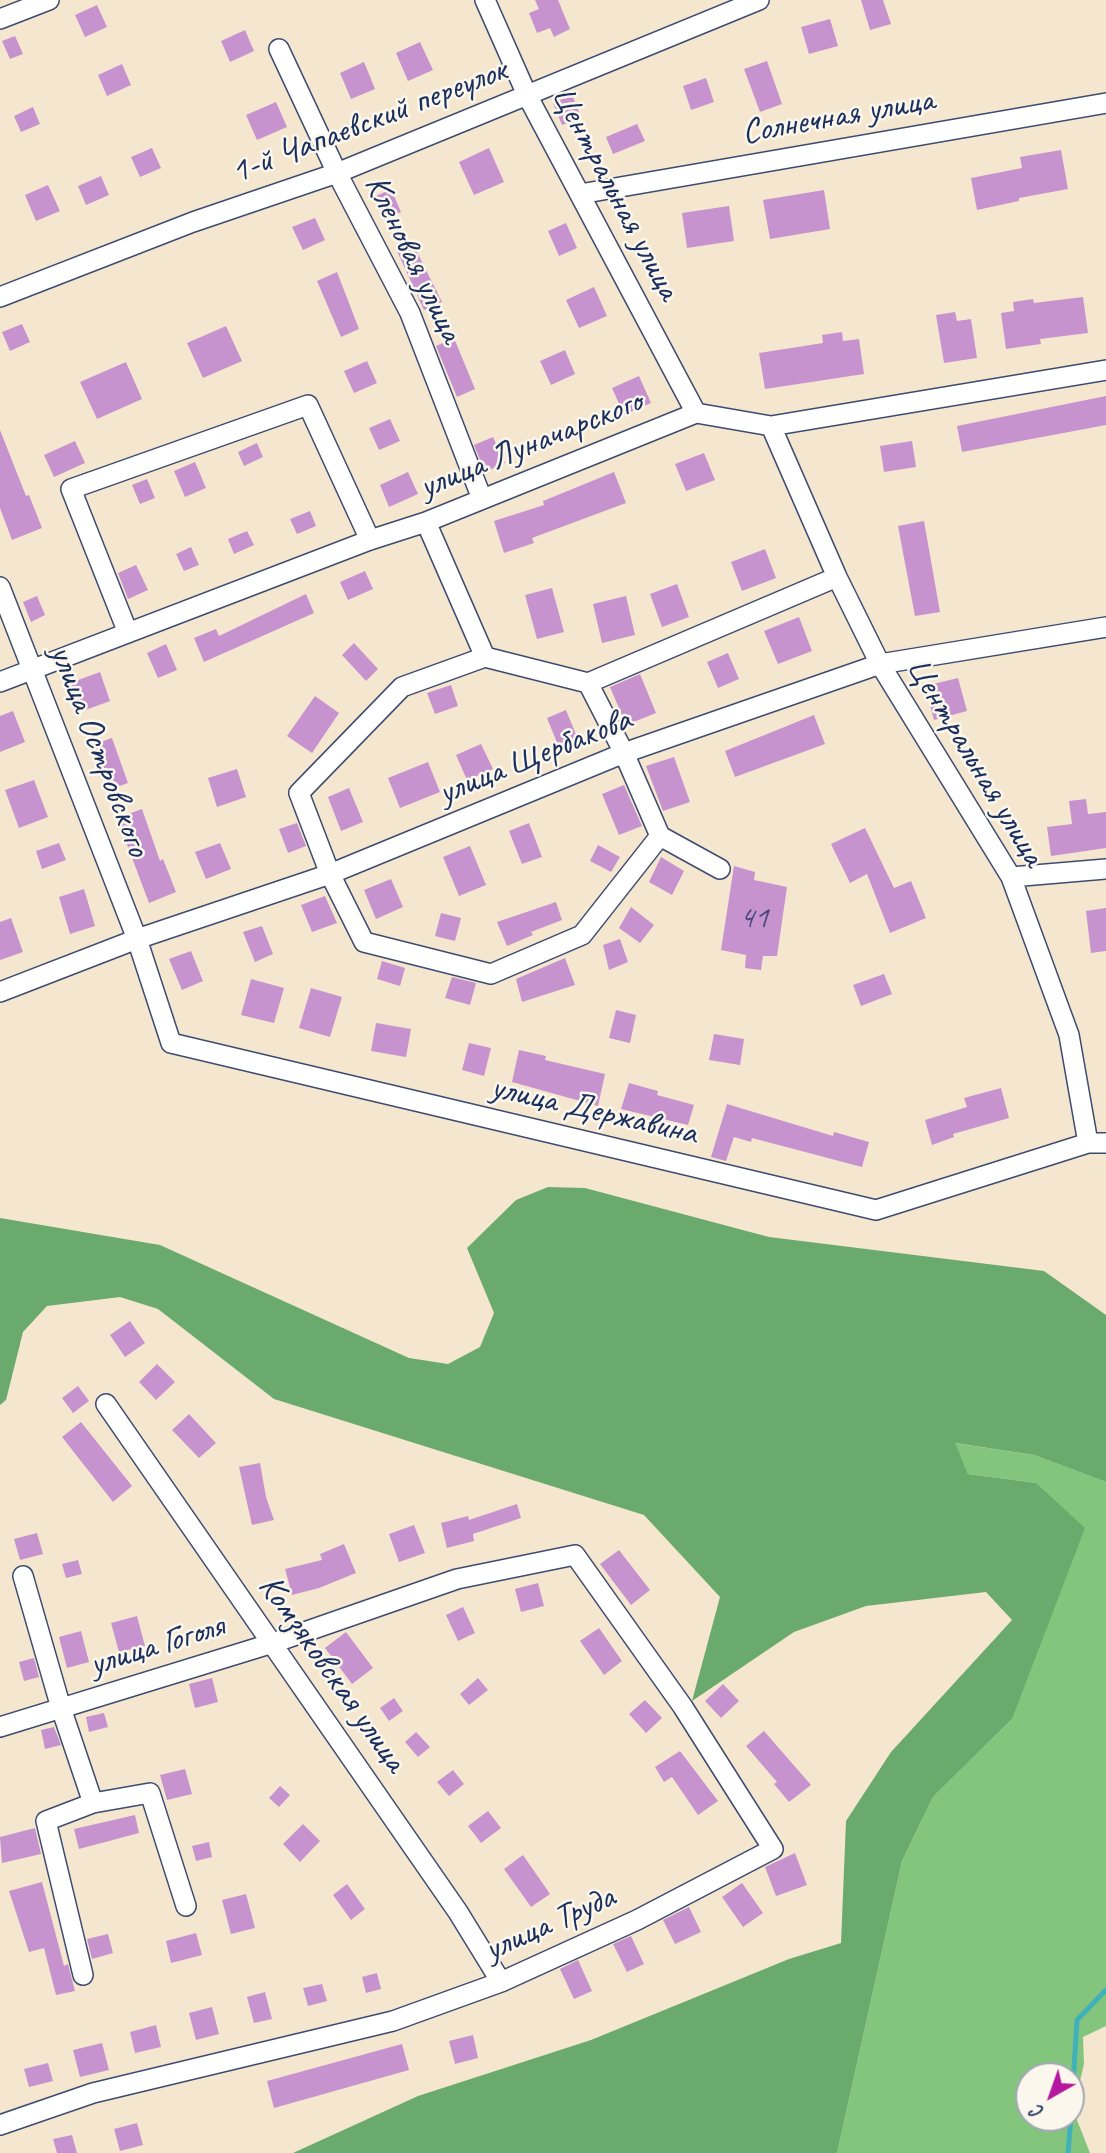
<!DOCTYPE html>
<meta charset="utf-8">
<style>
body{margin:0}
#map{position:relative;width:1106px;height:2153px;overflow:hidden;background:#f5e7cf;font-family:Caveat,sans-serif}
canvas{display:block}
.north{position:absolute;left:1015px;top:2062px;width:70px;height:70px;box-sizing:border-box;background:#fbf7ec;border:2px solid #a1a7b3;border-radius:50%;rotate:220deg;font-size:19px;font-weight:700;line-height:28px;text-align:center;color:#1b2f5e}
.north::after{content:'';display:block;margin:auto;width:24px;height:32px;background:#b5179e;clip-path:polygon(50% 0,100% 100%,50% 72%,0 100%)}
</style>
<div id="map">
<canvas width="1106" height="2153"></canvas>
<div class="north">С</div>
</div>
<script>
const g = document.querySelector('canvas').getContext('2d');
g.lineJoin = 'round';
function fillPath(path, color) { g.fillStyle = color; g.fill(path, 'evenodd'); }
function trace(path, color, width, dash) { g.strokeStyle = color; g.lineWidth = width; g.lineCap = dash ? 'butt' : 'round'; g.setLineDash(dash || []); g.stroke(path); }
function drawText(font, color, halo, rows, align = 'center') {
  g.font = font + ' Caveat,sans-serif'; g.lineWidth = 5; g.setLineDash([]); g.textBaseline = 'middle'; g.strokeStyle = halo; g.fillStyle = color; for (const [text, x, y, turn = 0] of rows) {
    g.save(); g.translate(x, y); g.rotate((+turn || 0) * Math.PI / 180); g.textAlign = isNaN(turn) ? turn : align; if (halo) g.strokeText(text, 0, 0); g.fillText(text, 0, 0); g.restore();
  }
}
const green = new Path2D(`
 M954,1443L1034,1455L1106,1482V2026L1083,2037L1084,2064L1073,2110L1090,2153H837L902,1861L933,1797L1012,1719L1036,1483L968,1474ZM1029,2076H1071V2118H1029Z`);
const forest = new Path2D(`
 M548,1187L585,1188L769,1237L1044,1271L1106,1315V1482L1034,1455L955,1443L968,1474L1036,1483L1085,1528L1012,1719L933,1797L902,1861L837,2153H293L418,2096L591,2040L789,1959L841,1943L846,1821L891,1752L1012,1620L986,1592L866,1606L794,1632L692,1701L720,1597L644,1515L274,1399L158,1309L120,1297L47,1306L23,1332L6,1400L0,1405V1218L160,1245L409,1358L448,1364L480,1347L494,1313L467,1248L516,1200Z`);
const stream = new Path2D(`
 M1071,2117L1077,2020L1106,1990
 M1068,2153L1071,2118`);
const building = new Path2D(`
 M535,0H558L570,29L554,37L550,28L537,33L529,13L539,9Z
 M861,0H883L891,24L870,30Z
 M97,5L107,27L85,37L75,15Z
 M830,19L838,46L809,54L801,27Z
 M245,30L254,51L230,62L221,41Z
 M15,36L23,54L10,59L2,41Z
 M420,42L433,70L408,81L396,53Z
 M767,61L782,104L760,112L744,69Z
 M364,62L375,89L351,99L340,73Z
 M122,64L131,85L107,96L98,75Z
 M706,78L714,102L691,110L683,86Z
 M572,95L581,117L562,125L553,103Z
 M276,102L287,127L257,140L246,115Z
 M33,107L40,124L21,132L14,116Z
 M637,124L645,141L613,154L606,137Z
 M152,148L161,168L140,177L131,157Z
 M489,148L504,182L474,195L459,162Z
 M1061,150L1068,189L1019,198V201L977,210L971,178L1022,168L1020,157Z
 M101,176L109,195L86,205L78,186Z
 M48,185L60,211L36,221L25,195Z
 M391,189L401,212L384,219L374,197Z
 M824,190L830,229L770,239L763,200Z
 M729,206L734,241L687,248L682,213Z
 M315,218L325,240L303,250L292,227Z
 M566,223L577,248L559,256L548,231Z
 M412,242L442,302L424,310L396,249Z
 M337,272L359,329L341,337L317,281Z
 M594,287L607,316L579,328L566,300Z
 M1083,297L1088,333L1040,339L1041,344L1006,349L1001,313L1014,311L1013,302L1033,299L1034,303Z
 M955,312L957,321L971,319L977,358L944,363L936,315Z
 M22,324L30,342L10,351L2,332Z
 M226,326L242,361L203,378L187,343Z
 M842,332L843,341L859,339L864,374L765,389L759,353L823,343L822,335Z
 M454,338L475,389L457,397L436,346Z
 M565,350L575,374L551,385L540,361Z
 M367,361L377,383L354,393L344,371Z
 M126,362L142,399L97,419L80,382Z
 M639,376L651,403L624,415L612,388Z
 M1106,396V425L962,452L957,426Z
 M390,419L400,441L379,450L369,428Z
 M0,430L26,496L29,495L42,528L12,540L0,508Z
 M493,437L505,463L485,472L474,445Z
 M75,441L85,463L54,477L44,455Z
 M912,441L916,467L884,472L880,446Z
 M257,443L263,457L244,466L238,452Z
 M704,453L715,480L686,491L675,464Z
 M195,462L206,488L185,497L174,471Z
 M408,472L418,494L389,507L380,485Z
 M614,472L626,503L532,538L534,543L504,553L494,521L544,505L543,501Z
 M147,479L155,498L140,504L132,485Z
 M310,511L316,526L297,534L290,519Z
 M924,521L940,612L915,616L898,526Z
 M247,531L254,545L234,554L228,539Z
 M191,547L199,565L184,571L176,554Z
 M765,549L776,578L742,591L731,562Z
 M136,565L148,590L128,599L118,573Z
 M365,571L373,589L348,600L340,582Z
 M677,584L689,617L662,627L650,594Z
 M552,588L564,632L537,639L525,595Z
 M306,594L314,613L204,662L194,638L216,629L219,636Z
 M37,596L45,615L31,622L23,602Z
 M626,596L635,635L602,643L593,604Z
 M799,617L812,651L778,664L764,631Z
 M354,643L378,669L366,681L342,655Z
 M166,644L177,670L158,678L147,653Z
 M728,653L739,679L718,688L707,662Z
 M100,672L110,701L80,712L70,683Z
 M640,674L656,713L626,725L610,687Z
 M958,678L967,711L934,720L925,686Z
 M451,685L458,706L435,714L427,693Z
 M315,696L339,713L312,753L287,736Z
 M566,710L577,737L558,745L547,718Z
 M13,711L25,742L0,752V716Z
 M814,715L825,744L735,777L725,751Z
 M112,738L128,783L108,790L92,745Z
 M481,744L493,769L467,780L456,755Z
 M674,757L690,802L663,811L646,766Z
 M428,762L440,792L400,808L388,778Z
 M237,769L246,797L217,807L208,778Z
 M34,780L48,817L19,828L5,790Z
 M624,785L642,826L619,835L602,794Z
 M349,788L363,822L341,831L328,797Z
 M1086,799L1088,814L1106,812V848L1051,856L1047,827L1072,824L1069,801Z
 M142,809L160,861L163,859L176,892L149,903L117,818Z
 M297,823L306,846L288,853L279,829Z
 M529,823L542,857L522,864L509,831Z
 M865,828L894,888L911,881L926,918L890,933L867,874L850,883L831,844Z
 M59,843L66,860L42,869L36,851Z
 M220,843L231,869L206,879L195,852Z
 M598,845L620,857L611,872L590,861Z
 M470,846L486,885L459,896L443,857Z
 M661,857L684,871L672,895L649,882Z
 M734,866L755,872L754,880L787,887L777,956H763L761,970L745,968L746,955L721,950Z
 M391,879L403,907L376,919L364,890Z
 M84,889L95,926L70,934L59,897Z
 M325,896L337,923L312,932L301,905Z
 M556,902L562,920L531,932L533,935L507,946L497,922Z
 M631,907L654,925L640,943L619,928Z
 M1106,908V951L1091,953L1086,911Z
 M441,913L461,918L455,941L435,936Z
 M11,918L23,952L0,960V922Z
 M262,926L273,954L255,962L243,932Z
 M620,939L628,962L609,970L603,945Z
 M191,951L203,981L182,990L169,959Z
 M565,958L575,985L522,1002L516,979Z
 M382,961L405,968L400,986L377,979Z
 M884,974L892,994L861,1006L853,985Z
 M452,977L476,983L470,1005L445,998Z
 M251,979L284,988L274,1023L241,1015Z
 M311,988L342,997L330,1037L299,1028Z
 M616,1010L636,1015L630,1043L609,1038Z
 M376,1023L411,1029L406,1057L371,1051Z
 M714,1034L744,1039L740,1065L709,1060Z
 M469,1043L491,1048L484,1076L462,1070Z
 M519,1050L546,1056L545,1060L605,1074L598,1106L512,1082Z
 M629,1083L658,1091L657,1095L694,1105L688,1125L621,1109Z
 M1001,1088L1009,1118L953,1134L954,1137L932,1145L925,1120L967,1107L964,1098Z
 M727,1104L833,1136L834,1132L869,1142L862,1167L752,1138L751,1142L734,1137L726,1161L711,1157Z
 M130,1321L145,1343L125,1357L110,1335Z
 M157,1364L175,1382L156,1400L139,1382Z
 M78,1386L89,1401L73,1413L62,1398Z
 M189,1414L216,1443L199,1458L172,1430Z
 M81,1422L132,1486L113,1502L62,1437Z
 M260,1463L266,1497L274,1520L252,1525L239,1467Z
 M517,1504L521,1518L473,1534L474,1541L447,1548L441,1523L468,1516L469,1520Z
 M414,1525L425,1553L399,1562L389,1534Z
 M37,1533L43,1554L20,1560L14,1539Z
 M344,1544L356,1573L319,1588L292,1595L285,1569L322,1560L320,1554Z
 M619,1550L650,1590L631,1605L600,1564Z
 M78,1560L82,1574L66,1578L62,1564Z
 M538,1583L544,1606L521,1612L515,1589Z
 M463,1607L475,1633L458,1641L446,1615Z
 M137,1616L145,1646L119,1652L111,1623Z
 M599,1628L622,1661L604,1675L580,1641Z
 M81,1631L89,1662L67,1668L59,1637Z
 M346,1632L373,1668L352,1684L325,1648Z
 M34,1658L39,1677L24,1681L19,1662Z
 M212,1678L218,1702L195,1708L189,1684Z
 M478,1678L488,1690L469,1705L460,1694Z
 M723,1684L739,1701L721,1718L705,1701Z
 M394,1698L403,1711L389,1721L380,1708Z
 M645,1700L662,1718L646,1733L629,1714Z
 M104,1713L108,1727L89,1732L86,1717Z
 M54,1727L61,1745L45,1749L41,1730Z
 M764,1731L811,1785L789,1802L774,1784L777,1782L746,1746Z
 M416,1732L430,1747L418,1757L405,1742Z
 M680,1751L718,1801L698,1815L672,1777L664,1782L655,1767Z
 M185,1769L192,1794L167,1800L160,1775Z
 M453,1770L464,1784L449,1796L437,1782Z
 M280,1786L290,1795L279,1807L269,1798Z
 M488,1811L501,1828L481,1843L468,1826Z
 M135,1815L139,1833L79,1849L74,1829Z
 M303,1824L320,1841L300,1862L283,1844Z
 M35,1828L41,1854L2,1863L0,1837Z
 M209,1842L212,1857L196,1861L192,1846Z
 M795,1853L807,1885L776,1896L765,1867Z
 M523,1855L550,1894L531,1907L504,1869Z
 M42,1882L64,1966L68,1964L75,1991L56,1995L44,1948L29,1952L9,1891Z
 M742,1883L763,1913L743,1927L722,1897Z
 M347,1884L365,1909L351,1920L333,1895Z
 M246,1894L255,1928L231,1934L222,1900Z
 M689,1907L701,1932L675,1944L663,1920Z
 M196,1933L202,1955L171,1963L166,1941Z
 M108,1934L113,1953L92,1959L87,1939Z
 M631,1936L644,1964L627,1972L613,1944Z
 M578,1960L592,1991L574,1999L560,1969Z
 M377,1973L381,1989L366,1993L362,1977Z
 M322,1984L327,2001L308,2006L303,1988Z
 M265,1992L272,2019L254,2023L247,1997Z
 M212,2007L219,2034L196,2040L189,2013Z
 M156,2025L161,2047L135,2053L130,2032Z
 M473,2035L478,2058L455,2064L449,2041Z
 M102,2043L109,2070L80,2077L73,2050Z
 M402,2044L409,2070L274,2108L267,2081Z
 M48,2063L53,2081L29,2087L24,2069Z
 M137,2123L143,2145L120,2151L114,2129Z
 M72,2135L77,2153H57L53,2139Z`);
const minor = new Path2D(`
 M485,0L527,95L696,413
 M0,19L49,0
 M279,49L337,173L410,313L482,499
 M580,194L1106,103
 M0,297L193,222L337,173L759,0
 M771,426L837,577L880,664L1011,877L1069,1035L1088,1143
 M426,522L485,657
 M0,587L137,939L171,1043L876,1210L1088,1143H1106
 M128,633L71,489L308,405L370,540
 M485,657L588,683L624,753L660,836L582,935L491,974L364,942L330,874L299,793L402,687Z
 M0,682L370,540L426,522L696,413L771,426L1106,370
 M588,683L837,577
 M660,836L720,869
 M1011,877L1106,869
 M0,992L137,939L330,874L624,753L880,664L1106,627
 M106,1404L458,1912L501,1982
 M23,1576L61,1708L93,1803L46,1821L83,1975
 M0,1727L273,1643L457,1579L575,1555L683,1707L773,1849L637,1920L501,1982L393,2021L93,2093L0,2125
 M93,1803L150,1793L186,1906`);
const numberNames = [
 ["41",754,919]
];
const streetNames = [
 ["Солнечная улица",838,117,-10],
 ["1-й Чапаевский переулок",369,122,-21],
 ["Центральная улица",615,193,62],
 ["Кленовая улица",413,259,64],
 ["улица Луначарского",531,445,-22],
 ["улица Островского",99,751,69],
 ["улица Щербакова",535,757,-22],
 ["Центральная улица",975,762,59],
 ["улица Державина",594,1111,13],
 ["улица Гоголя",157,1646,-17],
 ["Комзяковская улица",332,1674,55],
 ["улица Труда",550,1924,-24]
];
fillPath(green, '#84c57e');
fillPath(forest, '#6baa6d');
trace(stream, '#41b1b9', 5);
fillPath(building, '#c793cf');
trace(minor, '#3c4b6f', 22);
trace(minor, '#fff', 19);
drawText('32px', '#46487a', null, numberNames);
drawText('35px', '#1b2f5e', '#fbf7ec', streetNames);
</script>
